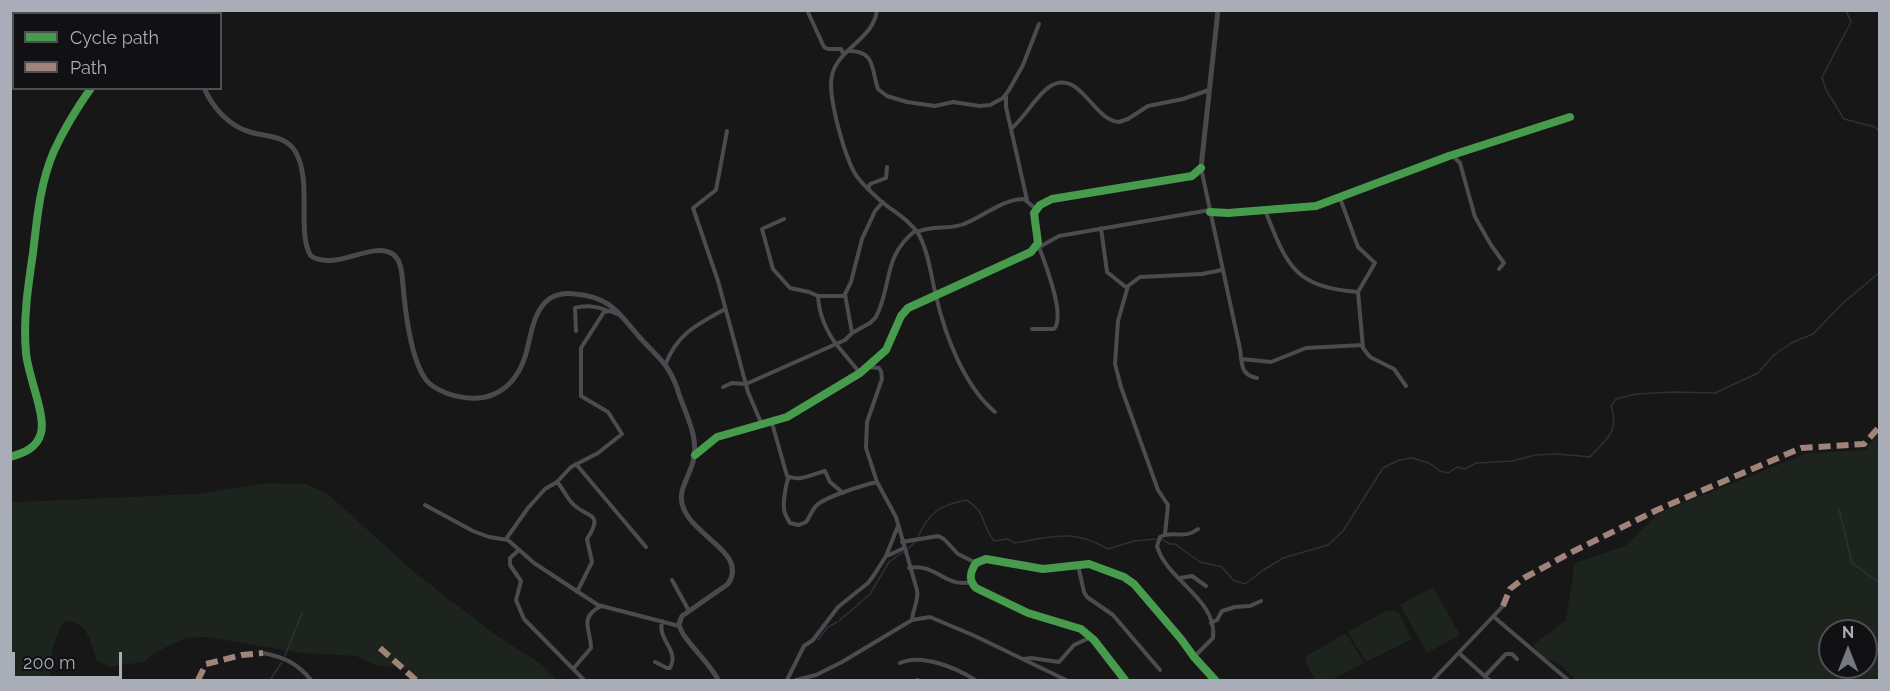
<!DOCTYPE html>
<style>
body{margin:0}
#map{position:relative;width:1890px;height:691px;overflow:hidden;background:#171717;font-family:Raleway,sans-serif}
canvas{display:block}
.frame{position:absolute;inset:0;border:12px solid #a8adb8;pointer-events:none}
.legend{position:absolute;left:12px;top:12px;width:210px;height:78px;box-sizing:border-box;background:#111113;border:2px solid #4d4f55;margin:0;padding:8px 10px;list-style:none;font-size:18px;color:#a8adb8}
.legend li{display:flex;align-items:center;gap:12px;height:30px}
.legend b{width:30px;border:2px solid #4d4f55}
.north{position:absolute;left:1818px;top:619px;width:60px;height:60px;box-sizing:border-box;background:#111113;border:2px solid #4d4f55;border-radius:50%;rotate:0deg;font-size:16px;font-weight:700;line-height:24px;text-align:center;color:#a8adb8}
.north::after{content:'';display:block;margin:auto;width:21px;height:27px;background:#757880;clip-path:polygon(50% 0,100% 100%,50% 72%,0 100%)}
.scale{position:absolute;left:12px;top:652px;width:110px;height:27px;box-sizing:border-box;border:3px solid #a8adb8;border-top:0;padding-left:8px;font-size:18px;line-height:21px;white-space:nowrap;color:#a8adb8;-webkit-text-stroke:4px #111113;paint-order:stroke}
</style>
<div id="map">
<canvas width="1890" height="691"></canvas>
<div class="frame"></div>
<ul class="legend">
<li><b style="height:8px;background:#469c4c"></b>Cycle path</li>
<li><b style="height:8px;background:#a18479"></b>Path</li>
</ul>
<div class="north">N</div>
<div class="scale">200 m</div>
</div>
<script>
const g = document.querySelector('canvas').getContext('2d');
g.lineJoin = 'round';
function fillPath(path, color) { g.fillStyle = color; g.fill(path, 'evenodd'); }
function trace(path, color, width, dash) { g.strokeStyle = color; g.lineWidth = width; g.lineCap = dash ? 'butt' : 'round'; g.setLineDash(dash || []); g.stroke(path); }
const green = new Path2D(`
 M1879,432V680H1576L1561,665L1543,657L1533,645L1566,620L1575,563L1625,546L1659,513L1807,453L1866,450ZM1830,631H1866V667H1830Z
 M269,483L306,484L329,495L414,572L493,633L542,665L557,680H412L411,671L395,667L378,666L356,656L301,653L207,637L185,638L158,651L143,662L109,667L97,661C92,646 87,619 66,621C52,636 50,661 51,680H11V501L20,502L195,494Z
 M1433,587L1460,635L1427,653L1400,605Z
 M1388,610L1398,612L1412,639L1366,662L1348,632Z
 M1344,634L1347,635L1364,663L1331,680H1316L1309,669L1305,657Z`);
const stream = new Path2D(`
 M1846,10L1851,22L1822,77L1826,90L1844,119L1875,127L1880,132
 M1839,509L1852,563L1880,583
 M918,537C930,511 939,506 966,500C987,512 981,525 994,541L1008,539L1014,543C1052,537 1073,528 1108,549L1134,541L1156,539
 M1161,539L1170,544H1175L1200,562L1222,567L1233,580L1245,584L1262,571L1283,558L1328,545L1343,531L1383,468L1399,460L1412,458L1429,463L1440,471L1448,473L1457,467L1465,469L1476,463L1513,461L1535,455L1558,454L1590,457C1606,439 1620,432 1611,406L1616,399L1636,394L1672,392L1715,393L1758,373L1773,356L1791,343L1813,334L1842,304L1880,272
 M906,551L916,541
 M839,621L870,594L889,562L903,552
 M818,640L828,627L837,622
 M285,656L302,613
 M270,680L282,662`);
const street = new Path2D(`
 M807,10L824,47L828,49H841L843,53
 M877,10C873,43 831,49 831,84C831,106 844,153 854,172C861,184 872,193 882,202C894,212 911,221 919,235C929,254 931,276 936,296C945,335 964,386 995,412
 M175,14L176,10
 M847,51C876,50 871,69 878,89L887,96L907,102L935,106L953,102L980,106L990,105L1003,98L1009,90L1023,65L1039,24
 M1006,96V107L1027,200
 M1011,129C1025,117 1036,96 1049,87C1080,67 1092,120 1119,122L1128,119L1148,106L1183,99L1209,90
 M727,131L716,190L693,208L718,281L748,392L762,425
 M1453,156L1460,163L1475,217L1491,245L1504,263L1499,269
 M1201,168L1240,349C1242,363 1240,375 1257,378
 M868,189L870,184L886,178L887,167
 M1340,198L1358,247L1375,263L1358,292L1363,348L1370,357L1394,369L1406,386
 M1265,210C1287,266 1294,287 1358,292
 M1210,212L1228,213L1316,206L1449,156L1570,117
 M784,219L762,229L773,269L790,288L809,292L818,296H844
 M1101,228L1107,272L1127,288
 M917,232C932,225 949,230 964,224C983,217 1002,199 1024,199L1036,209
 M1034,250L1059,236L1210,210
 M818,296C819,314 825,329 836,344L845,340L852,333L845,294L851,282L862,239L875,211L883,202
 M1032,329H1054C1066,316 1045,263 1039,247
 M576,331L575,308C584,305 597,306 606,310
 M852,333L870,323L876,317C893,283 882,257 916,230
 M1241,359L1271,362L1306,348L1363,345
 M666,363C678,333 698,324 725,309
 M868,367L879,368L881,371L882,379L867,422L866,448L877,482L896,517L917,590C919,600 913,609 912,620
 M723,387L732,383L746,384L836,344L860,373
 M772,423L787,476C801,482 812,474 825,471L830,482L843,493
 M10,457C24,453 37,448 41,433C46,415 28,376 26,353C23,320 28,286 33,253C37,219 40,183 54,151C64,129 77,108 91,88
 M576,464L646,547
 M789,477C786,482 783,503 784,509C784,514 788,519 790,523L799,525L806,522C810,517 811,511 816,506C824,497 864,485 877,482
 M557,482C563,488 566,497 572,503C587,519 605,511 587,539L592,562L577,592
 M425,505L473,531L489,537L508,540L534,563L598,605L679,626
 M1165,534L1168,505L1158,490L1121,387L1115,364L1118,321L1128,286L1140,277L1202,274L1222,270
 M506,539L528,508L545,489L557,482L571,467L598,453L622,434L608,412L581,396V348L604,312L610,311L617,314
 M902,542L938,536L944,539L958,554L976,563
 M519,550L510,558V565L521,581L516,600L524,619L584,680
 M887,556L904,548
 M1078,565L1084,592L1087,597L1113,615L1160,670
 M909,568C937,563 944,588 971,582
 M1180,578L1192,576L1206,586
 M672,580L689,611
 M1494,617L1568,680
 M1211,623L1217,620L1222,611L1235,607L1250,606L1261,601
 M263,653C284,657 297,663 311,680
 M1460,654L1489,680
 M1194,657L1213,638C1218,599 1166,580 1157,546L1160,537C1173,530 1184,540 1198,529
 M1024,659L1031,658L1059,662L1074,645L1091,637
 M655,662L667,668H670C680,649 657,641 662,621
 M900,663C921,653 957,668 975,680
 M573,669L591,648C591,630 578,618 601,606
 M1485,676L1506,654H1512L1517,659
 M787,680L804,646L813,640L838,607L868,583L874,575L886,556L898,526
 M796,680L816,675L842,662L912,620L930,617L975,636L1066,680
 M917,680H918
 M1125,680L1094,640L1081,629L1028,613L976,588C968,580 970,572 976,563L986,559L1043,569L1089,564L1124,577L1134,584L1181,639L1194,657L1215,680
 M1433,680L1503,606`);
const secondary = new Path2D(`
 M194,10L200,14
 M217,14L219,10
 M204,88C213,108 229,126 250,132C266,137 285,135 295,151C313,180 296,234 311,256C336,272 374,239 394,255C402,262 402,276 403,285C405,310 411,362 427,381C432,387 439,390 446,393C482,406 512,395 525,357C531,338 532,312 549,299C557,294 567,293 575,294C613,297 620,316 643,341C659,358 669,365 677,388C684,412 700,436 693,462C690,472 685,481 682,491C673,532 752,548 728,584L682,616L679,624C681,639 710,662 718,680
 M695,455L717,437L787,417L860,373L886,350L901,316L908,308L1031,252L1038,243L1034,213L1040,205L1052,199L1189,176L1195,174L1201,168L1218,10`);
const quiet = new Path2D(`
 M1503,606L1510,589L1524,578L1570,553L1657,510L1801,448L1864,444L1880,426
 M380,648L416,680
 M198,680L206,664L242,655L263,653`);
const cycleway = new Path2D(`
 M1210,212L1228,213L1316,206L1449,156L1570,117
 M695,455L717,437L787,417L860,373L886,350L901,316L908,308L1031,252L1038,243L1034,213L1040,205L1052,199L1192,176L1201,168
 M10,457C24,453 37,448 41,433C46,415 28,376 26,353C23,320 28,286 33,253C37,219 40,183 54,151C64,129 77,108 91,88
 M1125,680L1094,640L1081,629L1028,613L976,588C968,580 970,572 976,563L986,559L1043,569L1089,564L1124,577L1134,584L1181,639L1194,657L1215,680`);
fillPath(green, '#1d241e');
trace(stream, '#2a3239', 1.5);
trace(street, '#4b4c50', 4);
trace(secondary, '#4a4a4e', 5);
trace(quiet, '#a18479', 6, [12, 6]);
trace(cycleway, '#469c4c', 8);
</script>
